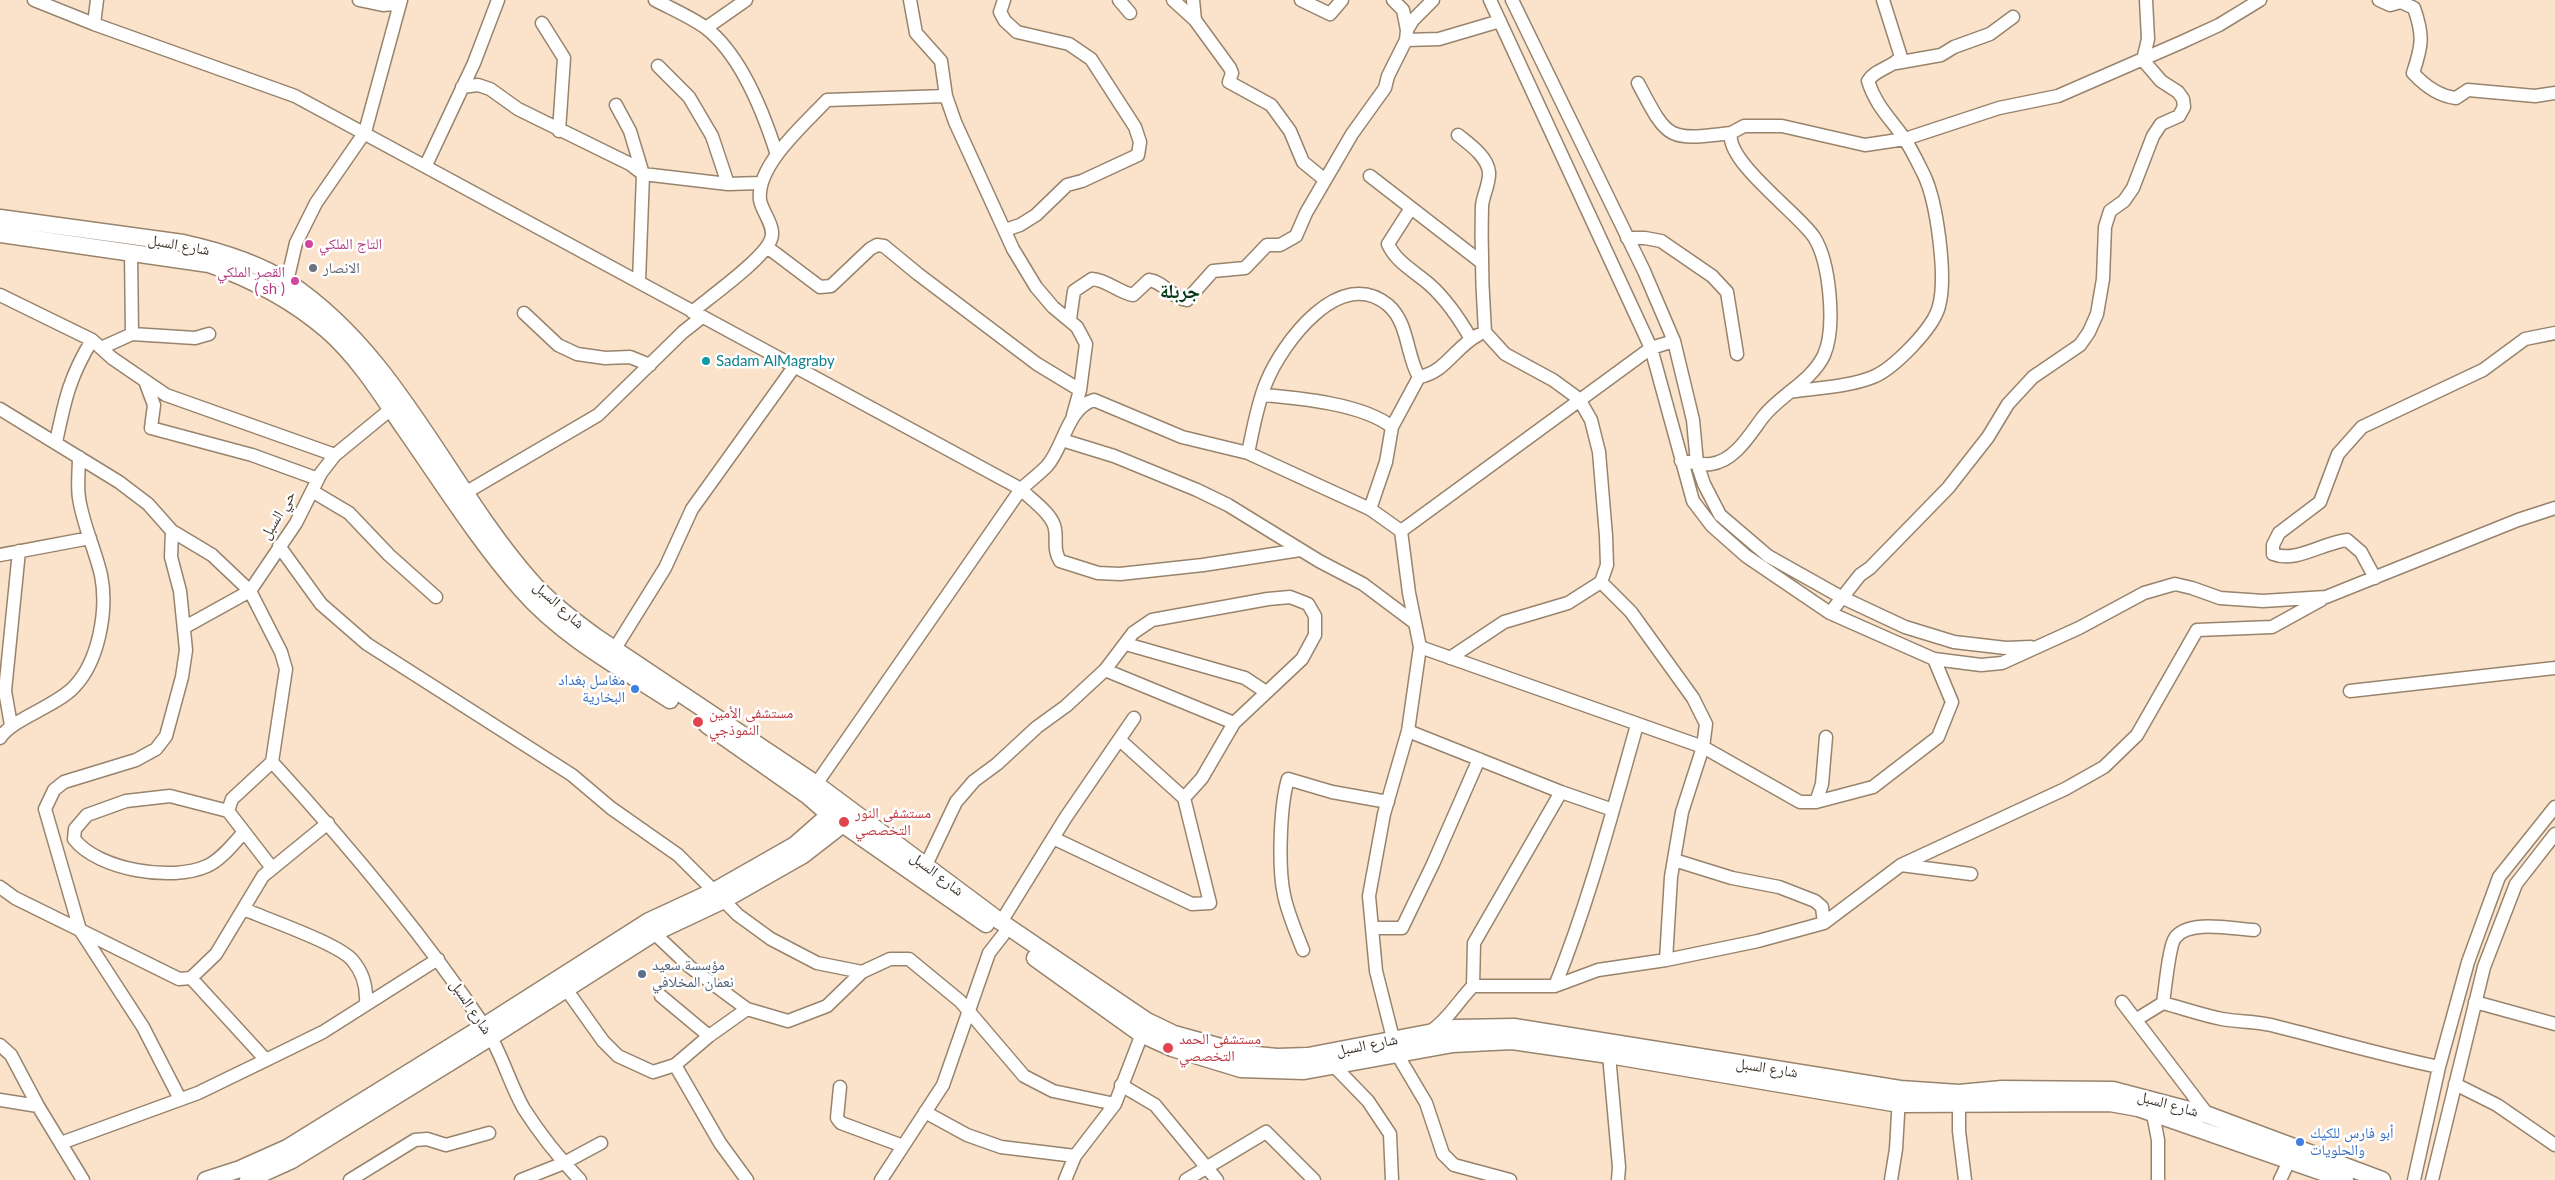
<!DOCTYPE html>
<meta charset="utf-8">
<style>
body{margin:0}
canvas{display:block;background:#fae3ca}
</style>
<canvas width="2555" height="1180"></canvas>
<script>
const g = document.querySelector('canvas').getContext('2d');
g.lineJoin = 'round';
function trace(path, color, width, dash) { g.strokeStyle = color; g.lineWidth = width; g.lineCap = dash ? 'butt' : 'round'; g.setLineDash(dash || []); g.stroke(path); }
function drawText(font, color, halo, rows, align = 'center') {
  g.font = font + ' Lato,"Noto Naskh Arabic",sans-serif'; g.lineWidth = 5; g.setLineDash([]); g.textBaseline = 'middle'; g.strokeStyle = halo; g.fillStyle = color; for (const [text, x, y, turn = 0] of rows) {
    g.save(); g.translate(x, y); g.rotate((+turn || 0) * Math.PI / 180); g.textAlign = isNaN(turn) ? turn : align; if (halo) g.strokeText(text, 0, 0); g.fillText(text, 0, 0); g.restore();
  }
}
const minor = new Path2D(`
 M34,0L94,24L295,96L1021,489C1029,482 1039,474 1047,466C1064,447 1067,408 1094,400L1182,437L1248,453L1370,509L1401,531L1409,593L1420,647L1408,731L1384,814L1369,896L1376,971L1397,1054L1426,1103L1443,1154L1454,1165L1510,1180
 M359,0L383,5L400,3
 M655,0C672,9 691,17 706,28C742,56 764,114 777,155
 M910,0L916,33L941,61L946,96L955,122L1013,249L1036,287L1053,307L1077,327L1086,344L1080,390L1073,415
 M1004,0L1000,12L1005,21L1017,32L1069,44L1091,59L1135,127L1140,142L1138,155L1082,181L1067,185L1036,215L1020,225L1005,230
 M1119,0L1130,13
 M1173,0L1195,20L1230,68L1232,73L1229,82L1271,105L1290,131L1303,162L1325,180
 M1193,0L1195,20
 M1301,0L1330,14L1342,0
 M1393,0L1403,10L1407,30
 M1490,0L1651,348L1693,501L1712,526L1746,556L1830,613L1934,659L1981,665L2002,663L2079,628L2144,593L2175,584L2192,588L2220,598L2263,601L2326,597L2518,520L2555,508
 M1512,0L1644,271L1674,341L1693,420L1697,463L1704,484L1720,515L1768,556L1841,597L1905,627L1954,642L2006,648L2031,647
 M2379,0L2390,5L2401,2L2414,8C2424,36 2422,46 2413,73C2425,86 2438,96 2456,98L2468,90L2535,96L2555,93
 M542,23L564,58L559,131
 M94,24L97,0
 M706,28L746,0
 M1406,40L1439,39L1500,21
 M1896,63L1941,55L1954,47L1990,34L2013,17
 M658,66L689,97L712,136L728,184
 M1638,83C1668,140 1667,141 1731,133
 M462,87L478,85L490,89L518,109L630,164L643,174L639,282
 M616,105L630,131L643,174L728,184L760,183
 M1458,135C1469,144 1487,156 1489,172C1490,183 1483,195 1482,206C1481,248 1482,290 1485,332L1505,354L1553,380L1579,399L1591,420L1599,452L1606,536L1607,565L1601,582L1631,612L1693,698L1706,724L1703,747L1682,812L1671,877L1666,960
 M426,165L474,63L498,0
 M1370,176L1481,262
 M1411,208L1388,244C1396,262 1414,271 1429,284C1447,300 1459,318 1471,339
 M1627,238H1645L1661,241L1712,276L1727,292L1737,354
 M767,247L820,287L831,286L870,249L877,245L884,246L918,274L1037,364L1080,390
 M131,252L132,334
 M285,290L296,243L316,203L365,132L401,0
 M0,295L92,340L112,358L166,395L335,455
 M692,312C710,297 765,258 771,239C776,227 762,212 760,200C756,165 805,124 827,100L946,96
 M524,313L558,345L577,354L605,358L630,357L650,365
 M1070,319L1074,291L1092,279C1107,280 1118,292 1133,295L1149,280C1164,282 1172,298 1187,300L1213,271L1245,268L1267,245H1280L1296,236L1306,213L1352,134L1385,88L1388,76L1406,40L1407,30L1413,20L1433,0
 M101,348L132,334L195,338L209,334
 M1419,377C1446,372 1455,347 1478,335
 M145,381L154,405L151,428L252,455L318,479
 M1790,392C1816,388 1848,387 1873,377C1893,369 1934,328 1939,306C1947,277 1937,202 1924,175C1918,163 1912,150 1904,138C1890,118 1876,106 1868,81C1875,69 1892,68 1901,57L1883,0
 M1262,395C1300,398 1363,404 1392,427
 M0,409L119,482L148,504L172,531L212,555L250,591L281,652L286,669L272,762C349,846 422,933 485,1027C502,1053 509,1083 524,1109C540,1134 560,1159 580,1180
 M1062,440L1114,456L1197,490L1228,505L1319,561L1363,584L1415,623
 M56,442C65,400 69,378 92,340
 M1248,453C1253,430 1257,405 1266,383C1282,343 1340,265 1388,305C1409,323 1406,355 1419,377L1392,427L1386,462L1370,509
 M1681,461C1690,462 1702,465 1711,464C1735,461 1750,434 1763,417C1780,395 1812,381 1824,355C1836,328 1830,262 1814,237C1799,214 1725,161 1731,133L1744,126H1782L1865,145L1905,139L1999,108L2058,96L2182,42L2219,25L2260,0
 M312,491L349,513L389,555L436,597
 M465,493L598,415L683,332L702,317
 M172,531L171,557L180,591L186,650L182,677L166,736L156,749L136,760L64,782L54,790L45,809L80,930L179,979L191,978L216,954L263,876L328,823
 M1401,531L1651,348L1674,341
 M279,546L321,604L367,644L572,775L611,808L678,855L738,915L771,939L817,963L862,972L890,959H909L960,1001L1024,1076L1053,1091L1115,1104
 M0,555L90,538
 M2375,578L2361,552L2347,540C2322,543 2296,563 2273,554V545L2279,533L2320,502L2338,454L2362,427L2483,370L2525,339L2555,333
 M1830,613L1860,575L1870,568L1948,488L1988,437L2008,404L2033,377L2080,345L2089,332L2097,314L2103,279L2105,227L2110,211L2124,201L2133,188L2153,136L2161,124L2179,116L2184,107L2183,99L2178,92L2161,81L2143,60L2148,39L2146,0
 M185,627L250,591L296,523L321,473L335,455L391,409
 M1126,644L1245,678L1266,692
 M1420,647L1703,747L1800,802H1816L1873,787L1938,737L1952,702L1934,659
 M614,650L665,568L692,509L794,367
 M1450,658L1504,622L1568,603L1601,582
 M1105,670L1234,723L1202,778L1184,798L1121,741
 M2350,691L2555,668
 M11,725L5,691L19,551
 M1408,731L1561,792L1474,943L1473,986
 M0,738C12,719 55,707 74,687C99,661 108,610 101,575C95,549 83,525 79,498C77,485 79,470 79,457
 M812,790L1021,489C1031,500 1053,514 1055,529C1057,541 1053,549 1060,561L1098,573L1120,574L1203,565L1300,550
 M1561,792L1613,810
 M1816,802L1822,784L1826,737
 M228,811L170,796L126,801L87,815L75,829L74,839C98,870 172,882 207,866C221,860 234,843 244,832
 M1053,838L1192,904L1210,903L1184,798
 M1674,860L1732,878L1779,887L1815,901L1822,907L1824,923
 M926,865L956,802L974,781L997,764L1037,727L1066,706L1105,670L1133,633L1152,620L1268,599L1290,597L1308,604L1315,616V635L1302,659L1234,723
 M1901,865L1971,874
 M272,868L228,811L232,799L272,762
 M0,887L15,898L80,930L143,1027L180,1099
 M244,909C266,919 340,944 353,961C364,974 367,988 366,1004
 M1001,922L1066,817L1134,718
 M1372,928H1402L1433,864L1479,759
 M654,933L690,967L747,1009L788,1021L827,1006L862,972
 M1303,950C1296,932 1288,914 1284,895C1278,867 1280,806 1288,779L1332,792L1388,802
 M1555,986C1589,902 1612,813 1637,725
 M566,989L603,1041L618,1056L653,1072L675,1065L709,1036L747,1009
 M661,996L709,1036
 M2122,1002L2208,1115
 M2475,1002L2555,1024
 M2163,1003C2182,1008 2202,1015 2222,1019C2238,1022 2255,1021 2271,1025C2327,1039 2382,1055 2439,1067
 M2137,1019L2163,1003C2165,990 2169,946 2175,938C2188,919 2233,929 2254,930
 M1431,1031C1449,1019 1458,1001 1473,986H1555L1598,970L1666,960L1758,941L1824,923L1901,865L2065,789L2104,767L2137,735L2197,630L2272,627L2321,600
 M0,1045L11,1055L38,1106L83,1180
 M1609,1055L1619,1167L1618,1180
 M266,1060L323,1032L438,959
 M675,1065L720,1143L747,1180
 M1334,1066L1368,1101L1390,1134L1392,1180
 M2455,1084L2497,1105L2555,1145
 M1121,1085L1155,1105L1217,1180
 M840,1087L837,1118L841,1123L903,1146
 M1959,1095V1131L1965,1180
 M0,1100L38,1106
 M925,1112L967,1135L1001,1147L1075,1156
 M2153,1114L2158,1140V1180
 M61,1143L198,1093L266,1060L191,978
 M350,1180L415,1140L427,1139L446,1145L489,1133
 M521,1180L564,1163L601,1143
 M881,1180L943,1085L989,953L1003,935
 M1065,1180L1075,1156L1115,1104L1145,1026
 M1186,1180L1266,1132L1314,1180
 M1891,1180L1896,1149L1899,1097
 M2280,1180L2289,1161
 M2414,1180L2439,1067L2468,962L2499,877L2555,807
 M2432,1180L2484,967L2516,884L2555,834`);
const major = new Path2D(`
 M0,218L183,243C219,251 257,262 289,283C398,356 446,484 530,580C549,602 573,620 596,637L816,784L1001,922L1147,1021L1174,1034L1246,1054L1277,1057L1308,1056L1454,1028L1514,1027L1900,1089L1959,1093L2002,1089L2113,1090L2208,1115L2382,1180
 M0,234L209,264C252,279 292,300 327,330C358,357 381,394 404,428C442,482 478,540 522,590C562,636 619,667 670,700
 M707,725L808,796L831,816L986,924
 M1035,958L1141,1034L1172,1048L1241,1069L1304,1071L1453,1044L1512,1041L1609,1055L1899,1104L2110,1103L2138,1108L2345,1180
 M206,1180L240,1169L287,1148L484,1026L649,921L716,890L795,845L836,809
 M248,1180L292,1160L491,1037L654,933L724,900L803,855L843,824L849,816`);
const markers = [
 [309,244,5,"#d1479c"],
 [313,268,5,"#6b7280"],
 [295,281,5,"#d1479c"],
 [706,361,5,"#0f9aa8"],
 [635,689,5,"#3f7fe0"],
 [698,722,6,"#e0444e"],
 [844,822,6,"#e0444e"],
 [642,974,5,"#5c6f8a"],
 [1168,1048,6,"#e0444e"],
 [2300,1142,5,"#3f7fe0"]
];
const hotelNames = [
 ["التاج الملكي",319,244],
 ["القصر الملكي",285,272,"right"],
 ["( sh )",285,289,"right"]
];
const streetNames = [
 ["شارع السبل",179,245,10],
 ["حي السبل",278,515,-59],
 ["شارع السبل",559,605,42],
 ["شارع السبل",937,874,37],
 ["شارع السبل",471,1007,56],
 ["شارع السبل",1367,1045,-11],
 ["شارع السبل",1767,1068,9],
 ["شارع السبل",2168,1104,15]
];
const worshipNames = [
 ["الانصار",323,268]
];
const cultureNames = [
 ["Sadam AlMagraby",716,361]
];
const shopNames = [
 ["مغاسل بغداد",625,680],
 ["البخارية",625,697],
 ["أبو فارس للكيك",2310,1133,"left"],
 ["والحلويات",2310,1150,"left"]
];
const healthNames = [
 ["مستشفى الأمين",709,713],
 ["النموذجي",709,730],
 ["مستشفى النور",855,813],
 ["التخصصي",855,830],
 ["مستشفى الحمد",1179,1039],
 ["التخصصي",1179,1056]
];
const serviceNames = [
 ["مؤسسة سعيد",652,965],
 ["نعمان المخلافي",652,982]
];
const districtNames = [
 ["جربلة",1180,292]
];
trace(minor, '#98836c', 15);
trace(major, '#98836c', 19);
trace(minor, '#fff', 12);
trace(major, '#fff', 16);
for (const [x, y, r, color] of markers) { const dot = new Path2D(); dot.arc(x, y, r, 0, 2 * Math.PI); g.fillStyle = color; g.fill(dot); trace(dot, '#fff', 2); }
drawText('15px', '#b23c85', '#fff', hotelNames, 'left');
drawText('15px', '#3a3128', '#fff', streetNames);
drawText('15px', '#5b616d', '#fff', worshipNames, 'left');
drawText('15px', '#0d838f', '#fff', cultureNames, 'left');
drawText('15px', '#366cbe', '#fff', shopNames, 'right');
drawText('15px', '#be3a42', '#fff', healthNames, 'left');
drawText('15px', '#4e5e75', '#fff', serviceNames, 'left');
drawText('bold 20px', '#053a17', '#fff', districtNames);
</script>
